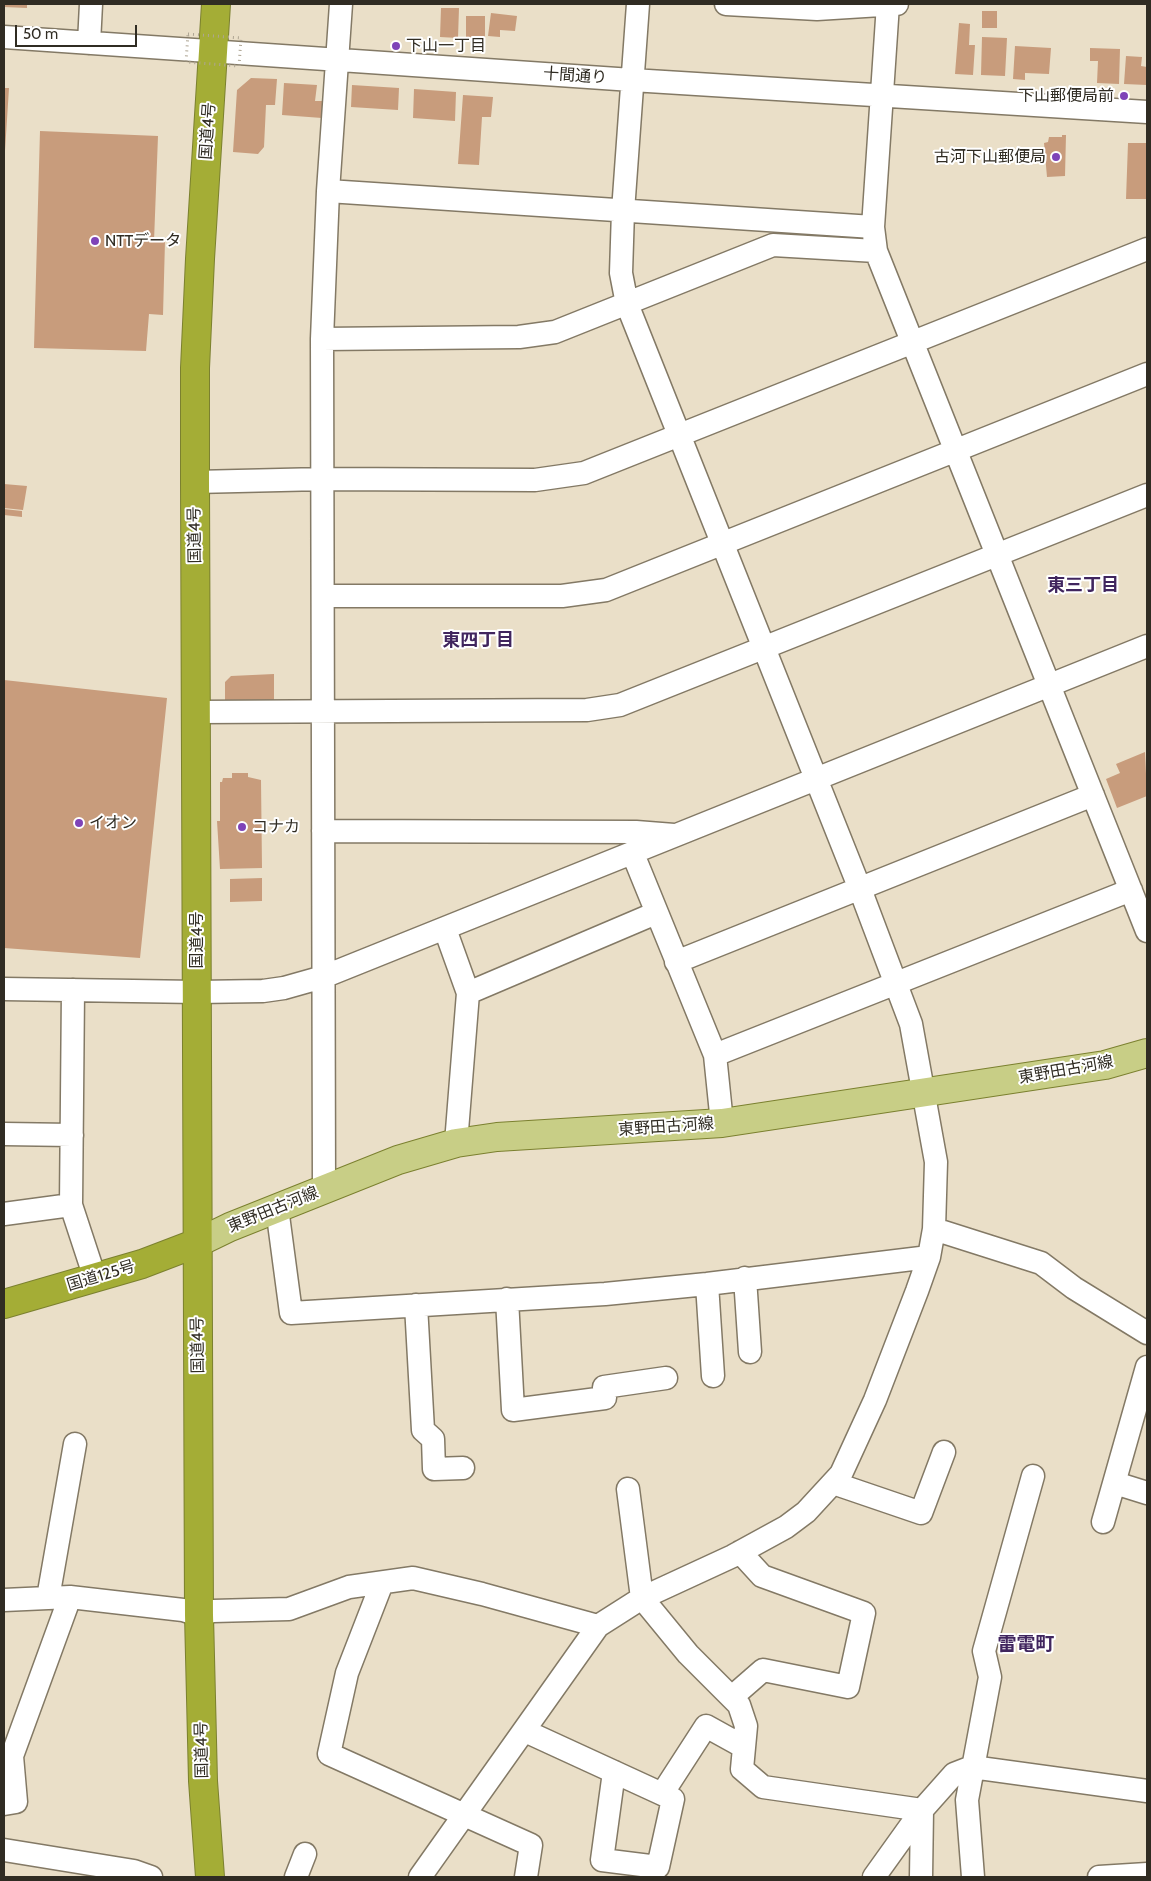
<!DOCTYPE html>
<meta charset="utf-8">
<style>
body{margin:0}
#map{position:relative;width:1151px;height:1881px;overflow:hidden;background:#eadfc8;font-family:Cabin,sans-serif}
canvas{display:block}
.frame{position:absolute;inset:0;border:5px solid #302c23;pointer-events:none}
.scale{position:absolute;left:15px;top:25px;width:122px;height:22px;box-sizing:border-box;border:2px solid #302c23;border-top:0;padding-left:6px;font-size:15px;line-height:18px;white-space:nowrap;color:#302c23;-webkit-text-stroke:4px #fff;paint-order:stroke}
</style>
<div id="map">
<canvas width="1151" height="1881"></canvas>
<div class="frame"></div>
<div class="scale">50 m</div>
</div>
<script>
const g = document.querySelector('canvas').getContext('2d');
g.lineJoin = 'round';
function fillPath(path, color) { g.fillStyle = color; g.fill(path, 'evenodd'); }
function trace(path, color, width, dash) { g.strokeStyle = color; g.lineWidth = width; g.lineCap = dash ? 'butt' : 'round'; g.setLineDash(dash || []); g.stroke(path); }
function drawText(font, color, halo, rows, align = 'center') {
  g.font = font + ' Cabin,"Noto Sans JP",sans-serif'; g.lineWidth = 4; g.setLineDash([]); g.textBaseline = 'middle'; g.strokeStyle = halo; g.fillStyle = color; for (const [text, x, y, turn = 0] of rows) {
    g.save(); g.translate(x, y); g.rotate((+turn || 0) * Math.PI / 180); g.textAlign = isNaN(turn) ? turn : align; if (halo) g.strokeText(text, 0, 0); g.fillText(text, 0, 0); g.restore();
  }
}
const building = new Path2D(`
 M4,4H27V8L4,7Z
 M441,8H459L458,38L440,37Z
 M982,11H997V28H982Z
 M491,13L517,16L515,31L500,30V37L488,36Z
 M466,16H485V42L466,41Z
 M959,23L970,24L969,45H975L973,75L955,74Z
 M982,37L1007,38L1005,76L981,75Z
 M1015,46L1051,48L1049,74L1025,73V80L1013,79Z
 M1090,48L1120,49L1119,84L1097,83L1098,61H1090Z
 M1126,56L1142,57L1141,66L1147,67V85L1124,84Z
 M251,78L277,79L275,105H266L264,147L258,154L233,152L237,90Z
 M284,83L317,85L315,101H323L322,118L282,115Z
 M352,85L399,88L398,110L351,107Z
 M4,88H9L5,151H4Z
 M414,89L456,92L455,121L413,118Z
 M463,95L493,97L491,117H482L479,165L458,164Z
 M40,131L158,136L154,241H165L163,315L149,314L146,351L34,348Z
 M1062,135H1066L1065,176L1047,177L1044,143L1048,142L1049,137H1062Z
 M1128,143H1147L1146,199H1126Z
 M4,484L27,486L23,510L4,508Z
 M4,509L22,511V517L4,515Z
 M274,674V700H225V682L231,676Z
 M4,680L167,698L140,958L4,948Z
 M1145,752L1147,796L1117,808L1106,779L1120,773L1116,764Z
 M232,773H248V777L261,780L262,868L220,869L217,821H220V782H222L223,778H232Z
 M262,878V901L230,902V879Z`);
const minor = new Path2D(`
 M726,4L817,9L897,4
 M888,4L873,227L876,251L1147,931
 M4,37L632,80L1147,112
 M89,43L91,4
 M328,191L873,227
 M322,339L519,337L555,332L773,245L876,251
 M195,482L323,479L535,480L584,473L1147,249
 M323,596H562L606,590L1147,374
 M197,712L587,710L620,705L1147,495
 M323,831L636,832L674,835
 M633,854L715,1055L722,1123
 M445,929L468,993L456,1143
 M676,962L1093,795
 M4,989L197,992L263,991L284,988L323,977L1147,646
 M73,990L71,1205L95,1278
 M468,993L656,913
 M715,1055L1131,890
 M4,1134L72,1135
 M324,1190L322,339L328,191L341,4
 M277,1208L291,1313L605,1294L707,1284L929,1257
 M4,1214L71,1205
 M934,1229L1041,1263L1074,1288L1147,1333
 M745,1278L750,1352
 M707,1284L713,1376
 M507,1299L513,1410L605,1398L604,1387L666,1378
 M416,1305L423,1430L433,1439L434,1469L463,1468
 M833,1483L921,1513L944,1452
 M1115,1483L1147,1493
 M628,1489L642,1598L688,1654L739,1705L746,1726L742,1769L763,1787L922,1810L921,1877
 M1103,1522L1147,1367
 M382,1583L347,1673L329,1754L531,1845L526,1877
 M48,1598L75,1444
 M4,1600L70,1597L183,1610L199,1615L213,1611L289,1609L349,1587L413,1578L482,1594L598,1626
 M732,1697L763,1670L848,1687L864,1613L762,1576L740,1552
 M525,1731L673,1799L658,1867L602,1860L614,1772
 M662,1794L706,1726L744,1747
 M4,1804L16,1802L12,1756L70,1597
 M4,1850L134,1871L151,1877
 M296,1877L305,1854
 M420,1877L598,1626L642,1598L733,1556L786,1527L806,1512L841,1474L875,1400L917,1291L929,1257L934,1229L936,1162L911,1024L860,889L627,304L621,273L623,211L638,4
 M874,1877L922,1810L954,1774L972,1767L1147,1791
 M973,1877L967,1800L990,1677L984,1651L1033,1476
 M1099,1877L1147,1874`);
const major = new Path2D(`
 M197,1243L230,1227L398,1160L456,1143L497,1137L722,1123L1105,1065L1147,1053`);
const highway = new Path2D(`
 M4,1304L142,1264L197,1243
 M210,1877L203,1781L199,1615L195,482V368L200,259L216,4`);
const pathBridge = new Path2D(`
 M188,34L241,38L239,66L186,62Z`);
const markers = [
 [396,46,5,"#7e43b8"],
 [1124,96,5,"#7e43b8"],
 [1056,157,5,"#7e43b8"],
 [95,241,5,"#7e43b8"],
 [79,823,5,"#7e43b8"],
 [242,827,5,"#7e43b8"]
];
const poiNames = [
 ["下山一丁目",406,46],
 ["下山郵便局前",1114,96,"right"],
 ["古河下山郵便局",1046,157,"right"],
 ["NTTデータ",105,241],
 ["イオン",89,823],
 ["コナカ",252,827]
];
const streetNames = [
 ["十間通り",575,76,4],
 ["国道4号",208,131,-86],
 ["国道4号",195,535,-91],
 ["国道4号",197,940,-90],
 ["東野田古河線",1066,1070,-10],
 ["東野田古河線",666,1127,-4],
 ["東野田古河線",273,1210,-22],
 ["国道125号",101,1276,-17],
 ["国道4号",198,1345,-91],
 ["国道4号",202,1750,-91]
];
const neighbourhoodNames = [
 ["東三丁目",1083,586],
 ["東四丁目",478,641]
];
const quarterNames = [
 ["雷電町",1026,1644]
];
fillPath(building, '#c89c7c');
trace(minor, '#837965', 25);
trace(major, '#7b802f', 30);
trace(highway, '#7b802f', 30);
trace(minor, '#fff', 22);
trace(major, '#c8ce86', 28);
trace(highway, '#a4ad36', 28);
trace(pathBridge, '#aea593', 3, [1, 4]);
for (const [x, y, r, color] of markers) { const dot = new Path2D(); dot.arc(x, y, r, 0, 2 * Math.PI); g.fillStyle = color; g.fill(dot); trace(dot, '#fff', 2); }
drawText('16px', '#302c23', '#fff', poiNames, 'left');
drawText('16px', '#302c23', '#fff', streetNames);
drawText('bold 18px', '#40255e', '#fff', neighbourhoodNames);
drawText('bold 19px', '#40255e', '#fff', quarterNames);
</script>
